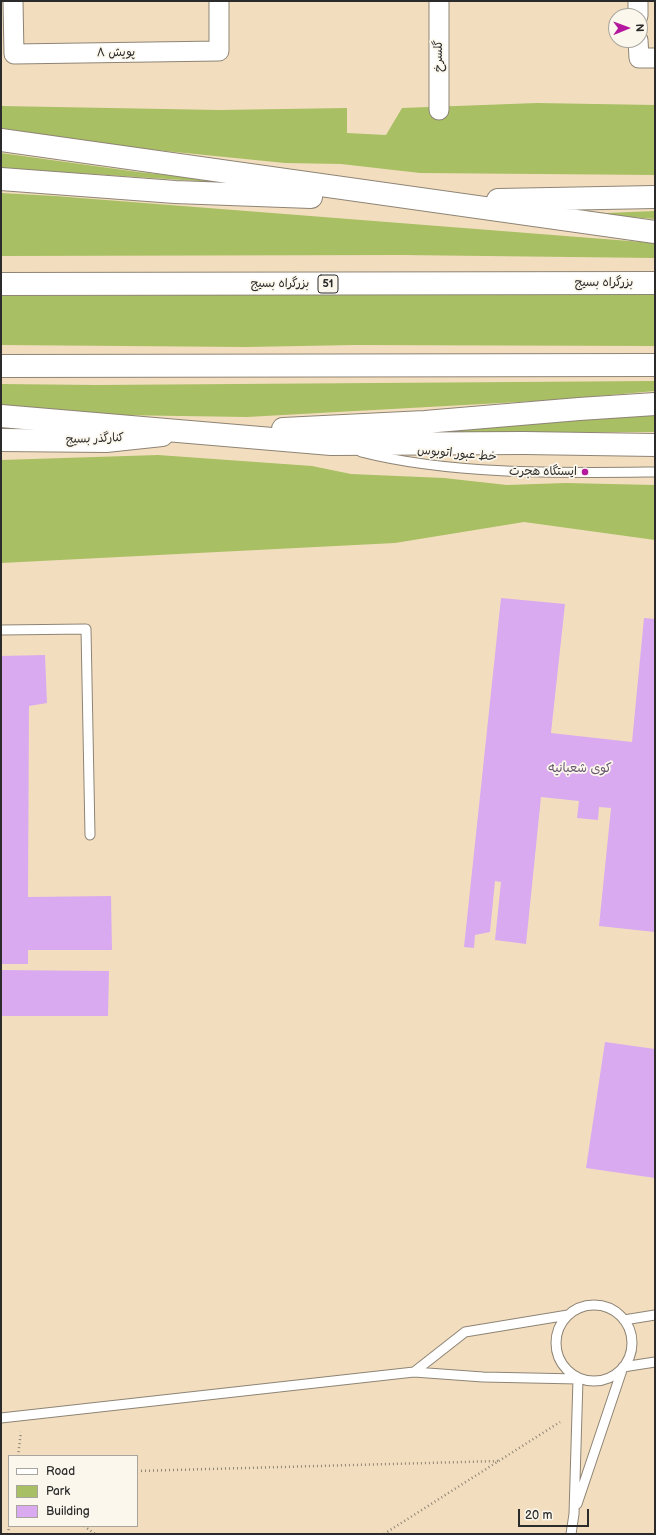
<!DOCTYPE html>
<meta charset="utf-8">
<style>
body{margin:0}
#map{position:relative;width:656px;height:1535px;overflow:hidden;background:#f2debf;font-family:"Balsamiq Sans",sans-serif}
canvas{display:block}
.frame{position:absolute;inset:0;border:2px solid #2b2b2b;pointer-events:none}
.legend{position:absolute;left:8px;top:1455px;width:130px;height:72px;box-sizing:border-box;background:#fbf7ec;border:1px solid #a8a59f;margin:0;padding:5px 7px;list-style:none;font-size:12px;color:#2b2b2b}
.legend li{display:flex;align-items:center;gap:8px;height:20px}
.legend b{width:20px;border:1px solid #a8a59f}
.north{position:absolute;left:608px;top:8px;width:40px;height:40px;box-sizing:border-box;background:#fbf7ec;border:1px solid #a8a59f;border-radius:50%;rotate:89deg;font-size:11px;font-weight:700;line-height:16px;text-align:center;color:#2b2b2b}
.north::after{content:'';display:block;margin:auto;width:14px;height:18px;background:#b5179e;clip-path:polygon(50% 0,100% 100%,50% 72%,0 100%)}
.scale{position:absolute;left:518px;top:1509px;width:71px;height:18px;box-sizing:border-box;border:2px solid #2b2b2b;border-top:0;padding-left:5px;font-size:12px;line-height:14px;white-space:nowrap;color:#2b2b2b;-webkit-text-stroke:3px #fbf7ec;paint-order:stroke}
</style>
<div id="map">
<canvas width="656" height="1535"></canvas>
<div class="frame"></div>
<ul class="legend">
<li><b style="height:5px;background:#fff"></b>Road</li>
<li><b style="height:11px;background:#a8bf63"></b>Park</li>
<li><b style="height:11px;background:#d9aaf0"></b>Building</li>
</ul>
<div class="north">N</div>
<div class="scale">20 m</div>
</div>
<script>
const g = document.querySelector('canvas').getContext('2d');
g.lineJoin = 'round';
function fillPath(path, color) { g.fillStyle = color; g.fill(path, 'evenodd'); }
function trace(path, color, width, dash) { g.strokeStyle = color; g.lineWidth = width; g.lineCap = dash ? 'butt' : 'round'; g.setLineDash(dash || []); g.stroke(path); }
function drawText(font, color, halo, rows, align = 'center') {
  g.font = font + ' "Balsamiq Sans","Playpen Sans Arabic",sans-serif'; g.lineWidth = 3.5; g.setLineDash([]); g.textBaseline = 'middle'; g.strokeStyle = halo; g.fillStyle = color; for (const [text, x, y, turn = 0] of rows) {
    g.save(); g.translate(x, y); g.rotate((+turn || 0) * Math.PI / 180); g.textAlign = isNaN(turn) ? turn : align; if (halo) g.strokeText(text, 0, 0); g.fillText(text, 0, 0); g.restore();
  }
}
const green = new Path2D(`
 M537,103L655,105V175L420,173L341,164L285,163L165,151L65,139L1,128V106L219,110L347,108V133L386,135L402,108Z
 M1,153L138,172L273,186L1,168Z
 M1,193L55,196L655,243V258L401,255L1,256Z
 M519,208L607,213L655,211V219Z
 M194,295H655V346L355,345L246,347L1,345V296Z
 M655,381V391L555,400L247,417L115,415L1,407V384L96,385Z
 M655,414V432L413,433L633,416Z
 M158,455L312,466L351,474L444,478L507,485L566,483L655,485V540L524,522L395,543L1,563V460Z`);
const building = new Path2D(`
 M501,598L565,604L551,733L632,742L644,618L655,619V932L599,926L611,808L599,807L598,820L577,818L579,801L541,797L526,944L495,940L501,882L495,881L490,932L475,935L474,948L464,947Z
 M45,655L47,703L29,706L28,897L111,896L112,950H28V964H1V656Z
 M1,970L109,971L108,1016H1Z
 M605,1042L655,1049V1178L586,1168Z`);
const path = new Path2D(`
 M18,1456L21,1432
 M137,1471L499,1461
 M84,1526L95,1534
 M8,1534L9,1526
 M384,1534L560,1422`);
const lane = new Path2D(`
 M361,452C451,475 561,473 655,472
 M1,630L86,629L90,835
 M556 1343a38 38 0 1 1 76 0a38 38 0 1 1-76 0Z
 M624,1320L655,1315
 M414,1372L465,1332L568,1315
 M1,1418L414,1372L483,1377L578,1379L574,1514L571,1534
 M577,1504L623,1367L655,1362`);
const street = new Path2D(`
 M13,1L14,54L219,51V1
 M439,1V110
 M638,1V16
 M638,40L639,58H655`);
const primary = new Path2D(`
 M1,440L106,441L162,435`);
const highway = new Path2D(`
 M1,140L655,232
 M1,179L175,192L311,197
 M498,200L655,197
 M1,284L655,283
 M1,366L655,365
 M1,416L331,444L524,443L655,445
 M283,429L425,422L579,409L655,404`);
const markers = [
 [585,472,4,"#b5179e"]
];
const shields = [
 [328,284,20]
];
const shieldNames = [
 ["51",328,284]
];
const streetNames = [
 ["پویش ۸",116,53,-1],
 ["گلسرخ",439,56,-90],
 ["بزرگراه بسیج",604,283],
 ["بزرگراه بسیج",280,284],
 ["کنارگذر بسیج",95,439,-2],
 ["خط عبور اتوبوس",457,454,5]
];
const poiNames = [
 ["ایستگاه هجرت",577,472]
];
const neighbourhoodNames = [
 ["کوی شعبانیه",580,769]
];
fillPath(green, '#a8bf63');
fillPath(building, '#d9aaf0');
trace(lane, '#8e8475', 11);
trace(street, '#8e8475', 21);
trace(primary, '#8e8475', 24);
trace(highway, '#8e8475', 24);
trace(path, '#8e8475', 2.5, [1, 3]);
trace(lane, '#fff', 9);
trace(street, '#fff', 19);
trace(primary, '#fff', 22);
trace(highway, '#fff', 22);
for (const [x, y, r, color] of markers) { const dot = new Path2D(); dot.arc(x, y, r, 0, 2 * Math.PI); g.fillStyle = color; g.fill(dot); trace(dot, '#fbf7ec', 1.5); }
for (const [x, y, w] of shields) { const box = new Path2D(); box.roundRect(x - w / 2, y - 9, w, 18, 3); g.fillStyle = '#fbf7ec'; g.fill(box); trace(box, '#2b2b2b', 1); }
drawText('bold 11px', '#2b2b2b', null, shieldNames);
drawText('12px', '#2b2b2b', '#fbf7ec', streetNames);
drawText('12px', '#2b2b2b', '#fbf7ec', poiNames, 'right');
drawText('13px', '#685770', '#fbf7ec', neighbourhoodNames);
</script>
